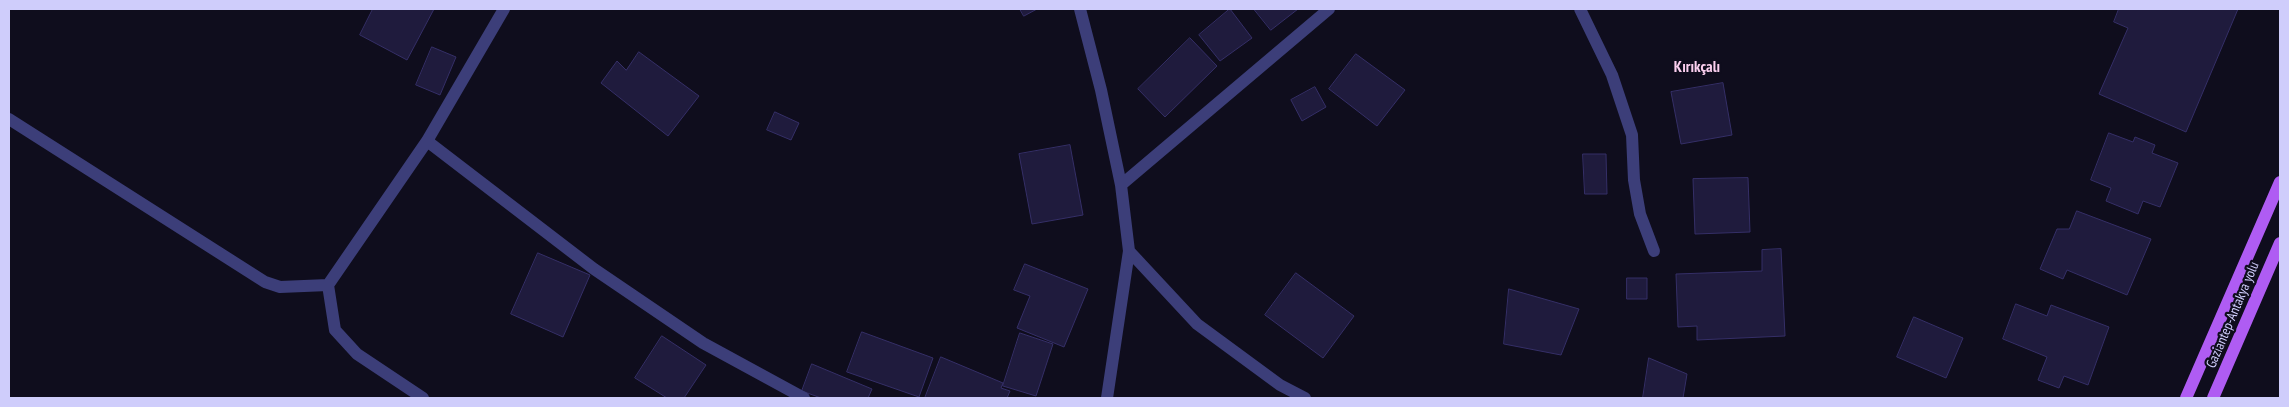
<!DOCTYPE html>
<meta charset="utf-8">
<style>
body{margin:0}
#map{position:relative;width:2289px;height:407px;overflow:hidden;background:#0f0d1d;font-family:"PT Sans Narrow",sans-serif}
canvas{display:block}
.frame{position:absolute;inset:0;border:10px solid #cfcdfb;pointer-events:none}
</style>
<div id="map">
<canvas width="2289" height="407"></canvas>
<div class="frame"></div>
</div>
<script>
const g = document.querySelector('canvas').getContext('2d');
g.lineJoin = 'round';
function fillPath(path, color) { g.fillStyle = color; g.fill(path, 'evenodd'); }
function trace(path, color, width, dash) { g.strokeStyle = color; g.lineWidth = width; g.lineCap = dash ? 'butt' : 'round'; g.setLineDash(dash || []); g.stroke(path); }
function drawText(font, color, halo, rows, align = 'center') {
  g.font = font + ' "PT Sans Narrow",sans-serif'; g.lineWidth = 4.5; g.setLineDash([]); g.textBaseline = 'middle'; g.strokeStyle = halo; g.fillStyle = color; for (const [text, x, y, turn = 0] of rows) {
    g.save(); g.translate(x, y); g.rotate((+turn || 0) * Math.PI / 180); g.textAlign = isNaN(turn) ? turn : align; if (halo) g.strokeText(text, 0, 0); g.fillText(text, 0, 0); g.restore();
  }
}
const building = new Path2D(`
 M373,9H434L407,60L360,35Z
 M1020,9H1037L1024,16Z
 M1230,9L1252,38L1220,61L1199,35Z
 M1254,9H1298L1271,30Z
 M2119,9H2238L2186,132L2099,94L2128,28L2114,22Z
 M1190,38L1217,66L1165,117L1138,89Z
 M432,47L456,57L440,95L416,85Z
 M639,52L699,96L668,136L601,83L617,61L626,70Z
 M1356,54L1405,90L1377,126L1329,89Z
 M1723,83L1732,135L1681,144L1671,92Z
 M1315,87L1326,107L1302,121L1291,100Z
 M775,112L799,123L791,140L767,130Z
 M2109,133L2133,142L2135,137L2155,145L2152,153L2178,163L2160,207L2143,201L2138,214L2106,201L2111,188L2091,180Z
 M1070,145L1083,215L1032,224L1019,154Z
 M1583,154H1606L1607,194H1585Z
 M1748,178L1750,232L1695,234L1693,179Z
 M2077,211L2151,239L2127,295L2067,270L2063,279L2040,269L2057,229H2069Z
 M1781,249L1785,336L1697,340V326L1678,327L1676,274L1762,271V250Z
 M538,253L590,275L563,337L511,314Z
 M1025,264L1088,289L1064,347L1017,328L1030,296L1014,290Z
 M1296,273L1354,316L1323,358L1265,315Z
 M1627,278H1647V299H1627Z
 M1509,289L1579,309L1561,355L1504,344Z
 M2016,304L2047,316L2051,305L2109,327L2088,385L2064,376L2059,388L2038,380L2047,357L2003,339Z
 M1914,317L1963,338L1946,378L1897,357Z
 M862,332L933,358L919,397L847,372Z
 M1020,333L1053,344L1036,396L1003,386Z
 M662,336L706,365L684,398H667L635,378Z
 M941,357L1003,383L1001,388L1010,391L1007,398H925Z
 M1649,358L1687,374L1683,398H1643Z
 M812,364L872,389L868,398H821L802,391Z`);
const minor = new Path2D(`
 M1080,9L1101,90L1121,185L1129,251L1107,398
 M1580,9L1612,75L1632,135L1634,180L1640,214L1654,251
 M9,119L265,282L280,287L328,285L427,141L504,9
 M427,141L594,269L703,343L804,398
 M1121,185L1329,9
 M1129,251L1197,324L1280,385L1305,398
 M328,285L335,330L357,354L423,398`);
const major = new Path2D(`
 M2186,398L2280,182
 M2213,398L2280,243`);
const streetNames = [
 ["Gaziantep-Antakya yolu",2233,315,-67]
];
const quarterNames = [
 ["Kırıkçalı",1697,67]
];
fillPath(building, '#1f1b3d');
trace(building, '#352f67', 1);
trace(minor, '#3c3e79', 12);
trace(major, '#af5cf3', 12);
drawText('14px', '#cfcdfb', '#0f0d1d', streetNames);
drawText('bold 16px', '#fbcfef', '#0f0d1d', quarterNames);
</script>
